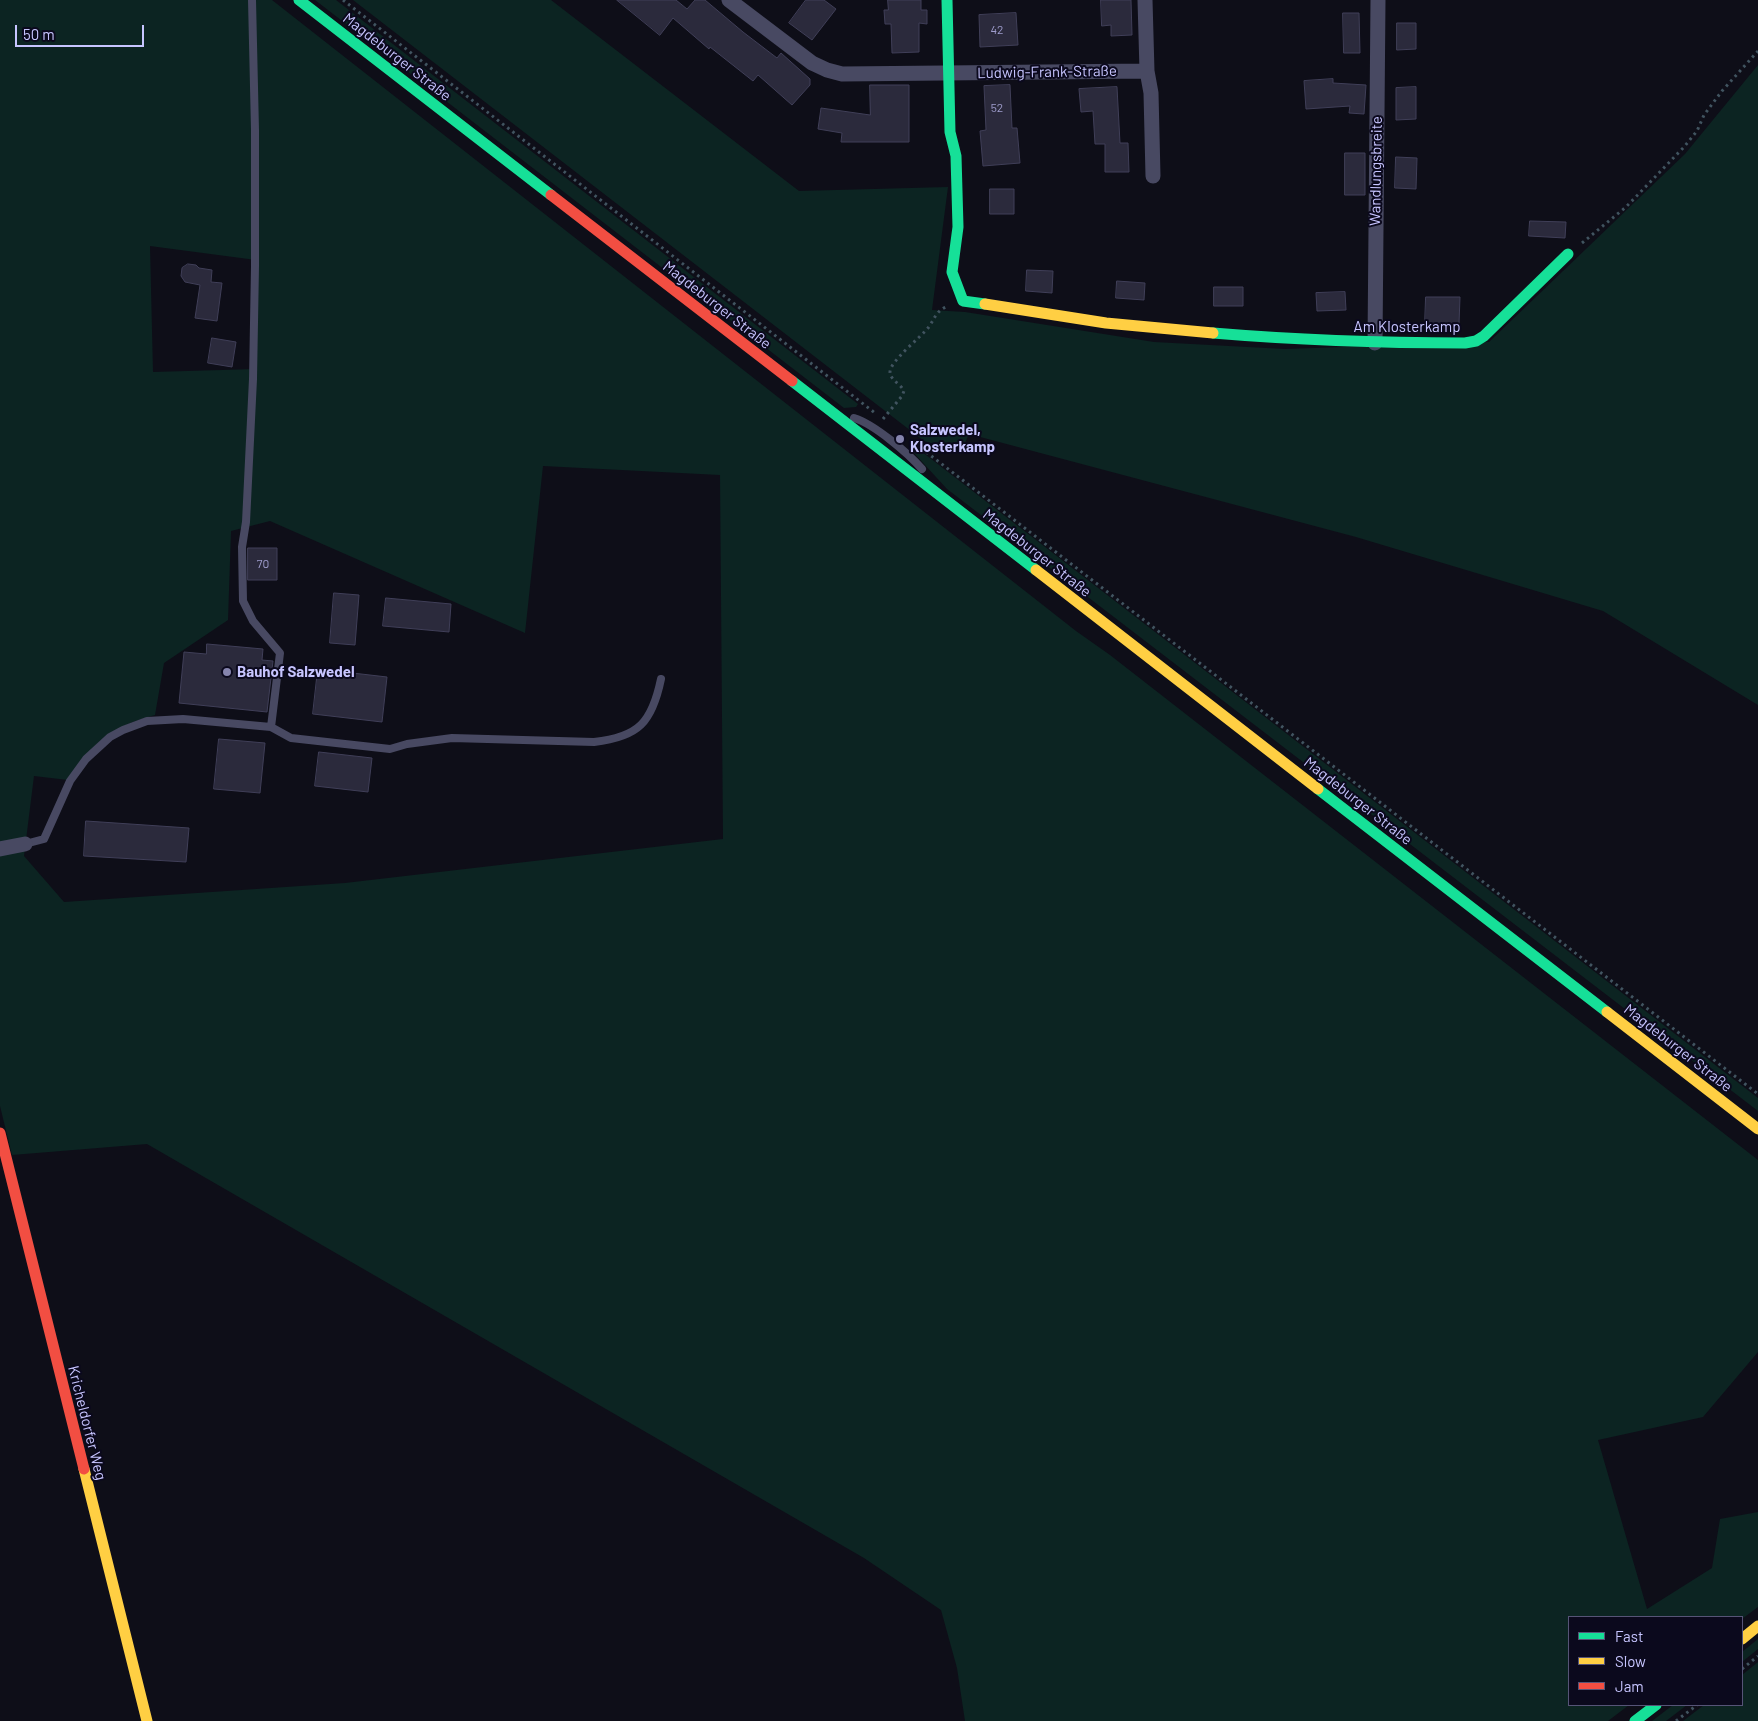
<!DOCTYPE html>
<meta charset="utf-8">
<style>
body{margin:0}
#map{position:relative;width:1758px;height:1721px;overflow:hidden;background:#0e0e18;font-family:Barlow,sans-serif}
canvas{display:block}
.legend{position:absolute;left:1568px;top:1616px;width:175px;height:90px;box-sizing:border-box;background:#0b091d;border:1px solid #565477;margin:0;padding:6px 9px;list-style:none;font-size:15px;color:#c7c5ff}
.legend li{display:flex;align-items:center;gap:10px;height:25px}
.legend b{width:25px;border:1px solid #565477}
.scale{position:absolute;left:15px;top:25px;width:129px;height:22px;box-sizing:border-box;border:2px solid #c7c5ff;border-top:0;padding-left:6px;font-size:15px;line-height:18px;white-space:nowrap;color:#c7c5ff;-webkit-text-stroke:4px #0b091d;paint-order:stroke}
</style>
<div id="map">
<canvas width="1758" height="1721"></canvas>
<ul class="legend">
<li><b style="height:6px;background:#16e098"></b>Fast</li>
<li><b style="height:6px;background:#ffcf43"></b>Slow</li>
<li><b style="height:6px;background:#f24e42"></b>Jam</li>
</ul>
<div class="scale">50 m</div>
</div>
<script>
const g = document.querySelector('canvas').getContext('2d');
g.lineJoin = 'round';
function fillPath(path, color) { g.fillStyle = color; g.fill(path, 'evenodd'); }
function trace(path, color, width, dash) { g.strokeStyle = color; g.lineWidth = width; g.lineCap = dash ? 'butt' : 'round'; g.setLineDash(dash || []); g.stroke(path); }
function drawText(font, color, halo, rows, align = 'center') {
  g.font = font + ' Barlow,sans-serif'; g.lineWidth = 4; g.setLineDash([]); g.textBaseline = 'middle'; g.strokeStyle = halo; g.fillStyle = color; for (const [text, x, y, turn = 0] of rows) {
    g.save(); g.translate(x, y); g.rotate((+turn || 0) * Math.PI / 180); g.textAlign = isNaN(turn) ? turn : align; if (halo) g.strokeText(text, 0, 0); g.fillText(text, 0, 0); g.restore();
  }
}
const green = new Path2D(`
 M0,0H272L1076,631L1110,655L1758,1160V1352L1703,1417L1598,1440L1647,1609L1712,1568L1720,1519L1758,1512V1607L1742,1619V1617H1569V1705H1629L1608,1721H965L957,1668L941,1610L864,1558L147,1144L12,1155L0,1106ZM150,246L256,260V369L153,372ZM543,466L720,475L723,839L345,883L64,902L24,856L34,776L68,780C95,742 108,728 155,715L164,663L228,620L231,531L270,521L525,633Z
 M315,0H336L858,404L856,407L844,408Z
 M353,0H551L799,191L948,187L932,310L965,312L1154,342L1285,349L1489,342L1685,154L1758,65V705L1603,611L1356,537L969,434L961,452L924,441Z
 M917,448L1758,1098V1111L947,489L913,452Z
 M1758,1639V1649L1742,1662V1652Z
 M1758,1662V1721H1683L1704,1705H1742V1675Z
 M1673,1705H1687L1666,1721H1652Z`);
const building = new Path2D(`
 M617,0H676L687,9L695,0H705L743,32L777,58L781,53L810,79V85L792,105L758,75L753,81L710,47L709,49L673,18L660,35Z
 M806,0H824L836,9L812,40L789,23Z
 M888,0H921V10H927V24L919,23V52L892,53L891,24H885L884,10H888Z
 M1101,0H1131L1132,35L1111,36V25L1102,26Z
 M1016,13L1018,45L980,47L979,15Z
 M1343,13H1359L1360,53H1344Z
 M1397,23H1416V49L1397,50Z
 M1333,79V83L1366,85L1364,114L1349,113L1350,106L1306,109L1304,81Z
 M870,85H909V142H841L842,133L818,129L821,108L870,115Z
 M1010,85L1012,128H1017L1020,163L983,166L980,131L986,130L984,86Z
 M1117,87L1120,143H1128L1129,172H1105V144H1095L1093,111L1081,112L1079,89Z
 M1416,87V119L1396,120V88Z
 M1345,153H1365V195H1345Z
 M1396,157L1417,158L1416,189L1395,188Z
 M990,189H1014V214H990Z
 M1530,221L1566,222L1565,238L1529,236Z
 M188,264L196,265L199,268L212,270L211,282L222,283L217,321L195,318L200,285L185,282L181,276L182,268Z
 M1027,270L1053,271L1052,293L1026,291Z
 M1117,281L1145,283L1144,300L1116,298Z
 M1214,287H1243V306H1214Z
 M1345,292L1346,310L1317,311L1316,293Z
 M1426,297H1460L1459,324H1425Z
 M212,338L236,342L232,367L208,363Z
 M248,548H277V580H248Z
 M334,593L359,595L355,645L330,643Z
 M386,598L451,604L449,632L383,626Z
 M207,644L263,649L262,660L273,661L267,712L179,703L184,652L206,654Z
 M318,669L387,677L382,722L313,714Z
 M219,739L265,743L260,793L214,789Z
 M319,752L372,758L368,792L315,786Z
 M86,821L189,828L186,862L84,856Z`);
const path = new Path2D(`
 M343,0L875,413
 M1582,243L1626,207L1684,147L1697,131L1704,115L1722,91L1758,51
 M883,419L902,396L904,391C901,384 890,380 890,372C890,361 921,337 928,328C934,320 936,311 946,307
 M921,448L1758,1094
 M1742,1669L1758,1656
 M1676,1721L1697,1705`);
const lane = new Path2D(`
 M252,0L255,130V266L253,379L246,522L242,547L243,601L253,621L280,653L271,727
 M854,418C874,424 908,453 922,469
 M25,844L44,839L70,781L86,759L110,737L123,730L147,721L183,719L271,727L291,738L390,749L407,744L452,738L594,742C639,737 652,722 661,679`);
const street = new Path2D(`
 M729,0L812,63L827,70L842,74L1147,71
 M1145,0L1147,71L1151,93L1153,176
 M1375,343L1378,0
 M0,849L25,844`);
const fast = new Path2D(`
 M299,0L551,195
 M947,0L950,132L956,156L958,227L952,272L963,301L985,304
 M1213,333C1297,340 1381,343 1465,343L1476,341L1484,336L1568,254
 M792,381L1036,570
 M1318,789L1607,1012
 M1635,1721L1656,1705`);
const slow = new Path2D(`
 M985,304L1106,323L1213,333
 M1036,570L1318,789
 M1607,1012L1758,1129
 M84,1469L147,1721
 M1742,1639L1758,1626`);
const jam = new Path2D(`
 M551,195L792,381
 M0,1133L84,1469`);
const markers = [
 [900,439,5,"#8685ae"],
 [227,672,5,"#8685ae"]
];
const numberNames = [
 ["42",997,30],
 ["52",997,108],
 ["70",263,564]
];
const streetNames = [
 ["Magdeburger Straße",397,57,38],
 ["Ludwig-Frank-Straße",1047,72,-1],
 ["Wandlungsbreite",1376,171,-89],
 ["Magdeburger Straße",717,305,38],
 ["Am Klosterkamp",1407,327],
 ["Magdeburger Straße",1037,553,38],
 ["Magdeburger Straße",1358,801,38],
 ["Magdeburger Straße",1678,1048,38],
 ["Kricheldorfer Weg",87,1423,76]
];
const poiNames = [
 ["Salzwedel,",910,430],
 ["Klosterkamp",910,447],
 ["Bauhof Salzwedel",237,672]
];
fillPath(green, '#0c2422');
fillPath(building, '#2b2a3c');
trace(building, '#403f58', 1);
trace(path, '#415460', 3, [2.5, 4]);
trace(lane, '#484962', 8);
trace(street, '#484962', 15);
trace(fast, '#16e098', 11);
trace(slow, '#ffcf43', 11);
trace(jam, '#f24e42', 11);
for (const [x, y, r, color] of markers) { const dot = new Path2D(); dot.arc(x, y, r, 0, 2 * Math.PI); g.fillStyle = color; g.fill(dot); trace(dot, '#0b091d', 2); }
drawText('12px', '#a09ece', null, numberNames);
drawText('15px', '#c7c5ff', '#0b091d', streetNames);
drawText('bold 15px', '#c7c5ff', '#0b091d', poiNames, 'left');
</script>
